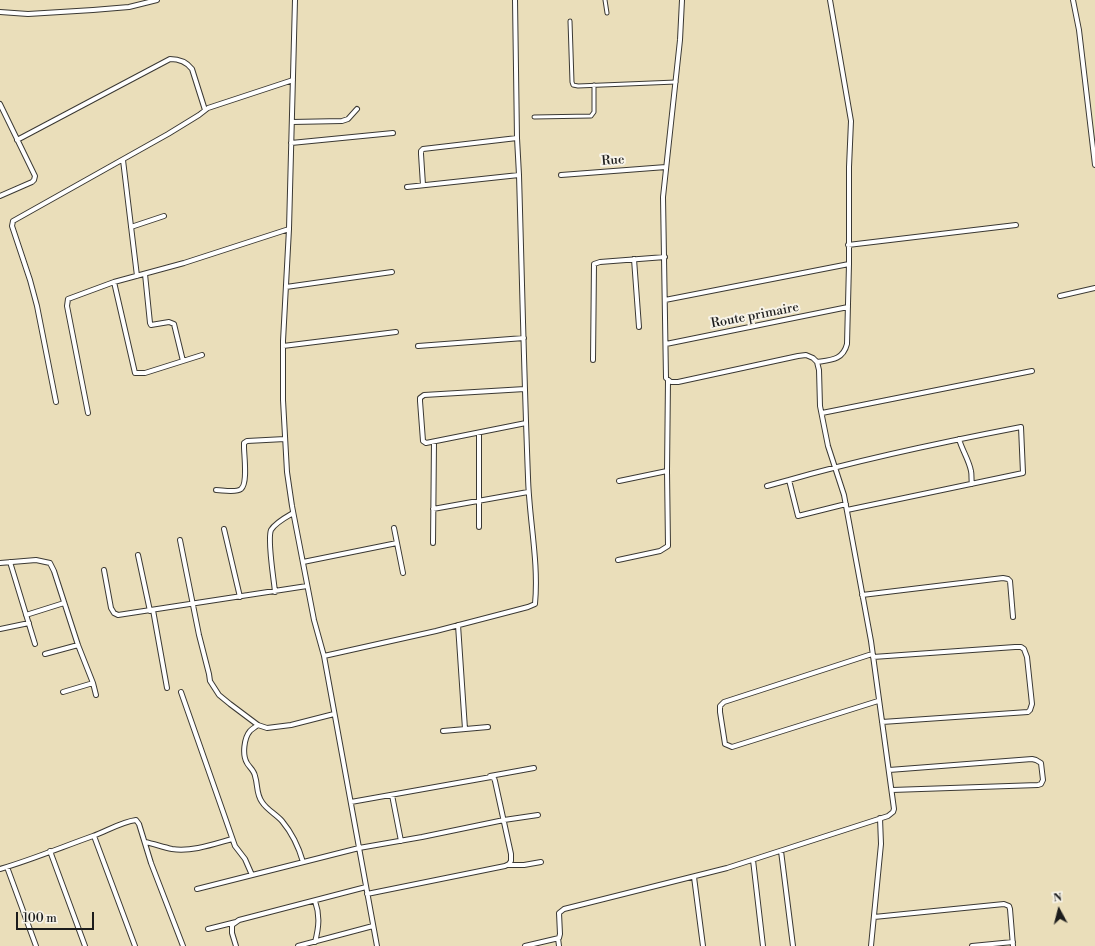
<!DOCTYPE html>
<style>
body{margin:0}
#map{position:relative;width:1095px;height:946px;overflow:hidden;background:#eadeba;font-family:"Libre Bodoni",serif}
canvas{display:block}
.north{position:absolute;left:1039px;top:890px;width:40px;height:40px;-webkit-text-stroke:3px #f7f3e8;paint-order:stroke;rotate:353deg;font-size:11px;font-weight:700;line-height:16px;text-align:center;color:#1c1c1c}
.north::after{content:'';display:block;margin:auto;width:14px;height:18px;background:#1c1c1c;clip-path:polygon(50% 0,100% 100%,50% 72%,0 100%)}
.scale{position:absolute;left:16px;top:912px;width:78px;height:18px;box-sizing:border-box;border:2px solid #1c1c1c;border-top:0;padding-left:5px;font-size:12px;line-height:14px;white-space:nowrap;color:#1c1c1c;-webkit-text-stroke:3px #f7f3e8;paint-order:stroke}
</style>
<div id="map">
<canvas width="1095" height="946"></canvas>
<div class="north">N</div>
<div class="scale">100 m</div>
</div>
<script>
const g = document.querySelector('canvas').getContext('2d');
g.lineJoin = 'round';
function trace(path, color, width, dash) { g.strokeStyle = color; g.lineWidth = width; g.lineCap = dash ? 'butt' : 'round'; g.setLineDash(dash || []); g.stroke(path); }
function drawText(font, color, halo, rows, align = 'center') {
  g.font = font + ' "Libre Bodoni",serif'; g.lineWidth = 4; g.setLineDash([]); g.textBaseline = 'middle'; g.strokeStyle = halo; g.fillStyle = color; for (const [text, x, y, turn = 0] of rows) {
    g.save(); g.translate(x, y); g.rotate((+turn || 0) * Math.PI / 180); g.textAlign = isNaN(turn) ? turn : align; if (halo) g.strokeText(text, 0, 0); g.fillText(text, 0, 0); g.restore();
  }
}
const pedestrian = new Path2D(`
 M605,0L607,13
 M570,21L572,82L573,85L578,86L676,82
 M534,117L591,116L594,112V85`);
const minor = new Path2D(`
 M295,0L289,229L283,341V400L287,472L292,506L314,620L324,656L377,946
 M1073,0L1079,30L1095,165
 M0,12L28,14L93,10L129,7L157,0
 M0,104L35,176L34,180L32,182L0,196
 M292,122L342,121L348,119L357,109
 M17,140L170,59C179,59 186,61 192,69L205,110
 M291,143L393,133
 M123,160L137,276
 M561,175L666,167
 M423,185L421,154V151L423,149L517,138
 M407,187L519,175
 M131,227L164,216
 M848,245L1016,225
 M634,259L639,327
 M145,274L150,323L151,325L169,322L174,324L183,361
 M114,282L135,373H145L202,355
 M286,287L392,272
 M1060,296L1095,288
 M665,300L849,264
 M666,344L848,307
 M283,346L396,332
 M418,346L524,338
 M593,360L594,264L600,262L665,257
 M817,362C831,360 843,360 847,344L849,264V167L851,121L830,0
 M525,389L424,395L420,398V401L423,441L426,443L526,423
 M56,402L37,306L30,280L12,226L13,221L168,134L199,115L208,108L293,80
 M88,413L67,306L68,299L114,282L184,263L289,229
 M822,413L1032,371
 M479,433V527
 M959,439C962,450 969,460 971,471C972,475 971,480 972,484
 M619,481L667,471
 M767,486L789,480
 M216,490C222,490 236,493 241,489C248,484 244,455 244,447V443L247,441L285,439
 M846,504L798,516L789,480C865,458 943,442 1021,427L1023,473L847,510
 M433,509L528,492
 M394,528L403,573
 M224,529L240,597
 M180,540L199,635L209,674L210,681L219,695L230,704L258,725L267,728L291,725L334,714
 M433,543L434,442
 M138,555L150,611
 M618,560L660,551L668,546L667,471L668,380
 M10,562L35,644
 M303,562L397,543
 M0,563L36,560L50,563L54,571L78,645L93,683L96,695
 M104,570L111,608L114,613L118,615L307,586
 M275,592C274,580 267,540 271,530C275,523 286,517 293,513
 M862,595L1003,578L1008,579L1010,581L1013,617
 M153,610L167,688
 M26,615L64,603
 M458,625L465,729
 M0,629L29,623
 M45,654L78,645
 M872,654L724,702L720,706V712L725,744L732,747L878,701
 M324,656L436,631L528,607L535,604C539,562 529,519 528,477C524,376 522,276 519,175L517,138L515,0
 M873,657L1015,647H1021L1024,649L1027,657L1032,704L1030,710L1028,712L882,722
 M63,692L93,683
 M181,692L235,846L245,859L252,875
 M258,725C255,727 252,729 250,731C244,738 242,755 247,763C249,767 254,770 255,776C258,785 256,794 262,802C267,810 276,814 282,821C292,833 299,848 303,862
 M443,731L488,727
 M889,770L1032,759L1036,760L1041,763L1043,780L1041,784L1038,785L892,790
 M490,776L534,768
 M392,795L401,841
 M351,802L491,777L494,778L495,781L511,854V861L509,864L505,866L367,894
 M94,836L135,946
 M145,842C154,844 163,847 172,849C192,852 214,844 232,839
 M50,851L85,946
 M781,851L793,946
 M753,860L763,946
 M508,865H524L541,862
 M7,867L36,946
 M0,869C31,860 62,847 93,836C107,831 121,822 136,820L139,824L151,863L183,946
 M694,877L703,946
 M197,889L359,848L422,837L504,820L538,815
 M874,917L1004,904L1009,906L1010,909L1013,946
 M208,929L236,922
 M558,938L559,946
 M315,942C319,927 320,915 315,901
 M236,946L232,933V925L239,920L366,887
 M298,946L373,926
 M525,946L559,938L560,934L559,913L564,909L727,868L888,816L893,812L894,809L871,641L844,495L828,446L820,406L819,370L817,362L813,358L806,355L798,356L678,382H671L666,378L663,197L680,40L682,0
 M871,946L881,844L880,818
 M972,946L1013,942`);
const streetNames = [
 ["Rue",613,161,-5],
 ["Route primaire",755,316,-11]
];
trace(pedestrian, '#3b3934', 5);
trace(minor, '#3b3934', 6);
trace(pedestrian, '#fff', 3);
trace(minor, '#fff', 4);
drawText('13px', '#1c1c1c', '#f7f3e8', streetNames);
</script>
